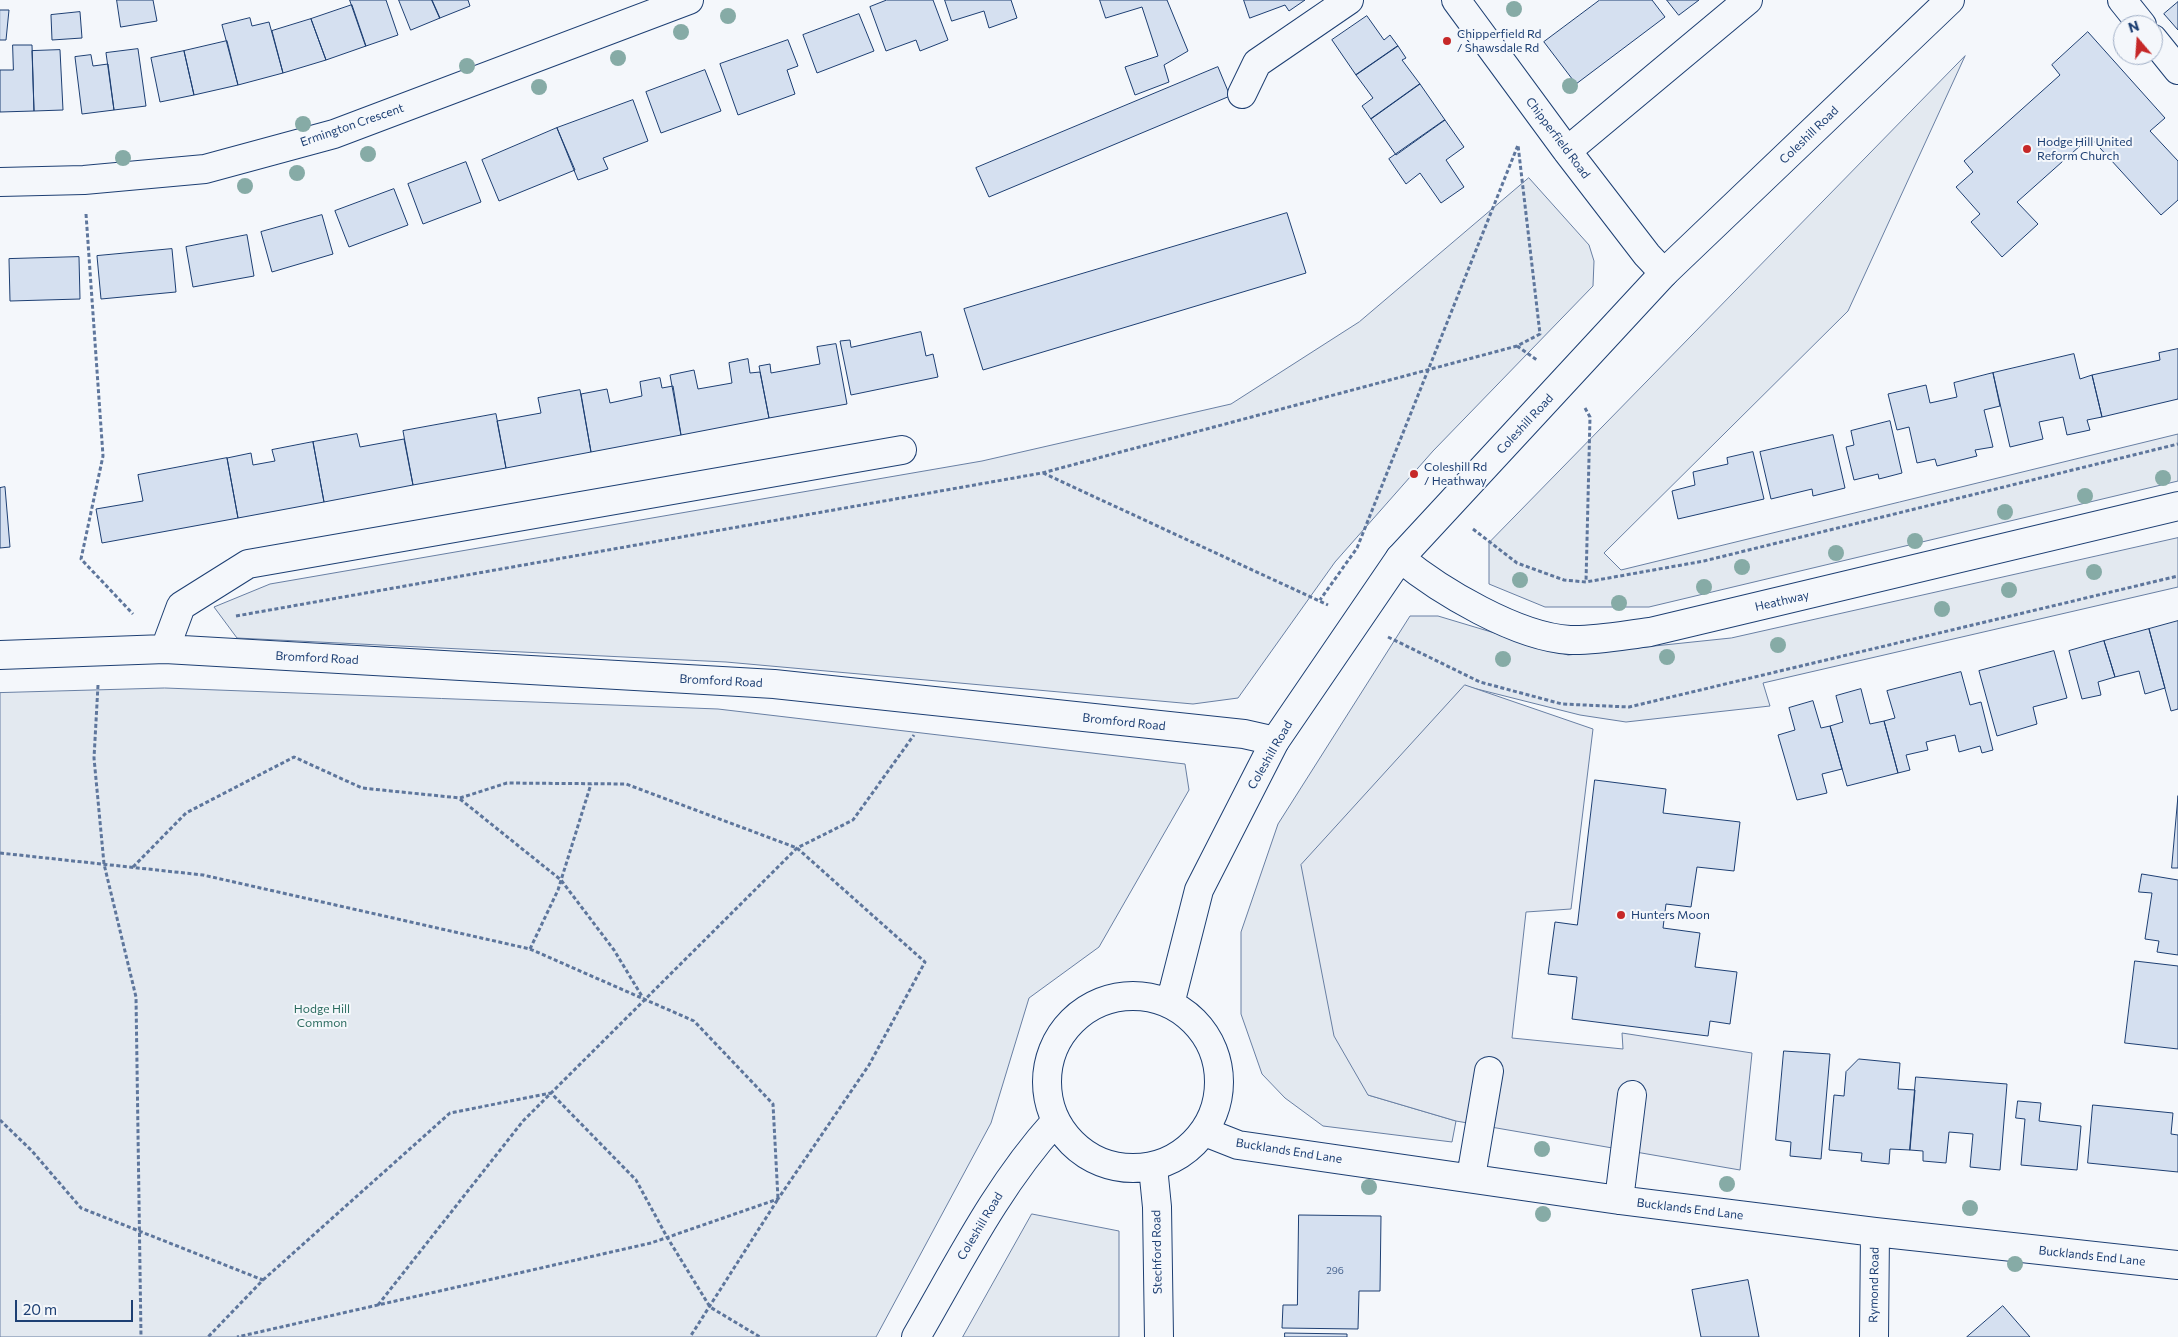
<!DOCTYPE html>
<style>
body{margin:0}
#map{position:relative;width:2178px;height:1337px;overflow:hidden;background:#f4f7fb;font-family:Commissioner,sans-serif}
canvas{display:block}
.north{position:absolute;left:2113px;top:15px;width:50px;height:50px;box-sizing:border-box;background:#f4f7fb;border:1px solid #9eadc5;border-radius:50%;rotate:342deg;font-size:14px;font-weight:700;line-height:20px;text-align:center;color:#1d3f73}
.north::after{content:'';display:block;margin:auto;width:18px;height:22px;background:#c62828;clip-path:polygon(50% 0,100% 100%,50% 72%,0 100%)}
.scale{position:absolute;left:15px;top:1300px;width:118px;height:22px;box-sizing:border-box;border:2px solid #1d3f73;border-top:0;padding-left:6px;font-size:15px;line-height:18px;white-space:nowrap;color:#1d3f73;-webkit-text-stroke:4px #f4f7fb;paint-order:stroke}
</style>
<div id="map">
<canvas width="2178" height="1337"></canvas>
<div class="north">N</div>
<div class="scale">20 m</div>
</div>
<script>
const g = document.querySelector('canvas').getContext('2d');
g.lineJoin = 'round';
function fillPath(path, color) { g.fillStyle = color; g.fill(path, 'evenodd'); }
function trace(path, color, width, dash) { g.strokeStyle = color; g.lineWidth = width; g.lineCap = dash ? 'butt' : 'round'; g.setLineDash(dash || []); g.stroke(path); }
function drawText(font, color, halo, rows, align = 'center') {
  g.font = font + ' Commissioner,sans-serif'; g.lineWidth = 4; g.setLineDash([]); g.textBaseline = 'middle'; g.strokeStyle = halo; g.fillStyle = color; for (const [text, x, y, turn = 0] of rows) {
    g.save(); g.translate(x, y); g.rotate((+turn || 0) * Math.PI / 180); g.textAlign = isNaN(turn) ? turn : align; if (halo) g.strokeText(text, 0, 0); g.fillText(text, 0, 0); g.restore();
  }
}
const green = new Path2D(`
 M1965,56L1848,311L1604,553L1621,570L2178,434V481L1649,607H1545L1489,584V543Z
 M1529,178L1589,245L1594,261L1593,286L1433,451L1335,562L1238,698L1193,704L726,662L237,638L214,607L270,584L982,461L1231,404L1359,322Z
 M2178,538V587L1763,683L1770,706L1626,722L1580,715L1465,686L1368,1095L1456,1121L1452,1142L1323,1126L1285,1098L1262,1074L1241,1014V932L1278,824L1410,616H1438L1568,655L1731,638Z
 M165,688L718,709L1185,764L1189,790L1099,947L1029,998L991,1123L876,1337H0V693Z
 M1032,1214L1119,1231V1337H963Z`);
const parking = new Path2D(`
 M1465,685L1593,729L1571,909L1526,912L1512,1038L1623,1049L1622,1033L1752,1053L1740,1170L1456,1121L1368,1095L1334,1036L1301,865Z`);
const building = new Path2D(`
 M117,0H153L157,21L121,27Z
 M350,0H386L398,35L366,46Z
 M399,0H432L440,18L411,30Z
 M432,0H468L470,6L440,18Z
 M887,0H933L948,40L920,51L916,40L886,51L870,7Z
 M945,0H1011L1017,18L989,28L984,11L952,21Z
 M1100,0H1167L1188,51L1164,65L1169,82L1135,95L1125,67L1158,56L1142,7L1106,18Z
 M1244,0H1305L1289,11L1285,5L1250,18Z
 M1600,0H1652L1665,17L1576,84L1544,42Z
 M1667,0H1699L1679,15Z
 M2178,2V30L2164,14Z
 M352,5L366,46L326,60L311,19Z
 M0,10H9L6,40H0Z
 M80,12L82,38L52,40L51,15Z
 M859,14L874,51L817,73L803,35Z
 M1367,16L1384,40L1390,35L1398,46L1356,75L1332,40Z
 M250,18L252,26L269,22L283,73L238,85L222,25Z
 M311,19L326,60L283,73L272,31Z
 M2088,32L2165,118L2150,131L2178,161V200L2161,215L2090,137L2017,202L2038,224L2002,257L1971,222L1980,214L1956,187L1973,172L1964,161L2060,75L2052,65Z
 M788,40L798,66L787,70L795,94L738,115L720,64Z
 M227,41L238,85L194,95L184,51Z
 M13,45H32L34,111L0,112V70H13Z
 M1398,46L1406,58L1402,60L1420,84L1371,119L1362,106L1373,98L1356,75Z
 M138,49L146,106L114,110L106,53Z
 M60,50L63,110L34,111L32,51Z
 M184,51L194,95L160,102L151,58Z
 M91,55L93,66L108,64L114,110L82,114L75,57Z
 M1218,67L1230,96L989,197L976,168Z
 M705,70L721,111L661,133L646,92Z
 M1420,84L1445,120L1396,155L1371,119Z
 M633,100L648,141L603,158L608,169L578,180L557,128Z
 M1445,120L1464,147L1446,160L1464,187L1441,203L1420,173L1406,184L1389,159Z
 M557,128L575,170L499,201L482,160Z
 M466,162L481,202L423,224L408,184Z
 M394,189L408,225L349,247L335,211Z
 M1287,213L1306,273L983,370L964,309Z
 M322,215L333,254L272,272L261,232Z
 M247,235L254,276L193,287L186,247Z
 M172,249L176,292L101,299L97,256Z
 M79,257L80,299L10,301L9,259Z
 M921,332L926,356L933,354L938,377L851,395L840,341L850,340L851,347Z
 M836,344L847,404L769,418L759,366L770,364L771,373L820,364L817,347Z
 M2178,349V399L2102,417L2092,375L2160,360L2159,353Z
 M2074,354L2080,379L2092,375L2102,417L2087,420L2090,430L2067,435L2063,417L2039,422L2043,439L2010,447L1993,373Z
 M748,359L750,373L760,372L769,418L681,435L670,375L694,370L698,389L732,383L729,363Z
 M1993,373L2000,406L1984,410L1993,447L1975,450L1977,456L1937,466L1935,459L1917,463L1909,427L1897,430L1888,394L1926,385L1930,403L1957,397L1954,383Z
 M660,378L662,388L673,386L681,435L591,452L581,394L607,389L610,403L642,396L640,382Z
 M580,390L591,452L506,468L497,421L541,413L538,398Z
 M496,414L506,468L413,485L403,431Z
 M1890,421L1902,473L1879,479L1878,474L1854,480L1846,447L1854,445L1851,431Z
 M357,434L360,447L404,439L413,485L324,502L313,442Z
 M1833,435L1845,488L1813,496L1812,489L1771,499L1760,452Z
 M313,442L324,502L238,518L227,458L251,453L253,465L275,461L272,450Z
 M1753,452L1764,499L1678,519L1672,491L1695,485L1693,472L1728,464L1727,458Z
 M227,458L238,518L102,543L96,509L143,501L138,475Z
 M5,487L10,547L0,548V488Z
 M2178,621V709L2171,711L2149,629Z
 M2149,629L2165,688L2145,694L2139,671L2115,677L2104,641Z
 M2104,641L2115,677L2098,682L2101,695L2082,699L2069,651Z
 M2054,651L2067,698L2033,707L2037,724L1997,736L1979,671Z
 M1961,672L1970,705L1981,702L1993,750L1982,753L1980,746L1959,752L1955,735L1926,742L1928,750L1906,755L1910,770L1898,773L1884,721L1895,718L1887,691Z
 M1861,689L1870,724L1884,721L1898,773L1847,786L1830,726L1843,722L1836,696Z
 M1813,701L1821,728L1830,726L1842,769L1822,774L1827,793L1797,800L1778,735L1795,730L1789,708Z
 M1595,780L1666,789L1663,813L1740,822L1734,871L1697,867L1691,907L1666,904L1663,928L1700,933L1695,967L1737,972L1730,1024L1710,1021L1708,1036L1572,1019L1577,977L1548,974L1555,922L1577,925Z
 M2178,796V868H2172Z
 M2142,874L2178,880V955L2157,952L2159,941L2145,939L2152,893L2139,892Z
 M2135,961L2178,966V1049L2125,1043Z
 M1784,1051L1830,1054L1821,1159L1790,1156L1791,1142L1776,1140Z
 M1859,1059L1900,1063L1898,1089L1915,1090L1910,1150L1890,1149L1889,1164L1861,1161L1862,1153L1829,1150L1834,1095L1844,1096L1846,1072Z
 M1916,1077L2007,1084L2000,1170L1970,1167L1973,1134L1949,1132L1946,1163L1923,1161V1151L1910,1150Z
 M2018,1101L2041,1103L2039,1121L2081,1126L2077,1170L2021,1165L2025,1119L2016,1118Z
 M2093,1105L2173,1113L2171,1134L2178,1135V1172L2088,1163Z
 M1299,1215L1381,1216L1380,1291H1359L1358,1329L1282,1328L1283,1305H1297Z
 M1748,1280L1759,1337H1701L1692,1290Z
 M2003,1306L2030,1337H1967Z
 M1285,1333L1347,1334V1337H1285Z`);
const path = new Path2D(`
 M86,214L103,456L81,559L133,614
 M1517,346L1537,360
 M1585,408L1590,417L1586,582
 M1043,473L1328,605
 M1473,529L1517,563L1564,580L1586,582L1704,561L2178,444
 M236,616L1042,473L1517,346L1540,334L1518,145L1357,548L1320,600
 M1388,637L1480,682L1562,704L1629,707L2178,576
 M98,685L94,758L104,864L136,997L141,1337
 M460,799L561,880L614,950L643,998
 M0,853L203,875L530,949L694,1021L773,1104L778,1199L690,1337
 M133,867L186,813L294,757L362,788L460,798L507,783L626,784L797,848L925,962L869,1065L778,1199L651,1243L237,1337
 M530,949L558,890L591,784
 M0,1120L32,1151L81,1208L263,1280L208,1337
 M263,1280L450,1113L551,1093L636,1180L667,1237L710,1307L760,1337
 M378,1305L523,1121L797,848L853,820L914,735`);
const minor = new Path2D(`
 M1456,0L1567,151L1647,255L1664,273
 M2122,0L2142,25
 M2153,39L2178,70
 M1242,94L1257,63L1349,0
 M1567,151L1748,0
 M0,182L84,180L205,169L334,134L689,0
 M1400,558C1440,591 1517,637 1570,640C1596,641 1625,635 1650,632L2178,506
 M165,649L181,606L248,564L902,450
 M0,655L165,649L774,684L1244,734L1275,741
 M1205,1132L1238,1145L1619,1200L1875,1232L2178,1265
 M1471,1177L1489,1071
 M1619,1200L1632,1095
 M1874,1337L1875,1232`);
const major = new Path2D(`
 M1047 1082a86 86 0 1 1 172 0a86 86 0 1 1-172 0Z
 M1170,1004L1199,890L1275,741L1400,558L1664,273L1950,0
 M1153,1167L1157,1207L1159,1337
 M916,1337C959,1263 997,1186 1055,1122`);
const trees = [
 [1514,9],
 [728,16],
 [681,32],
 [618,58],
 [467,66],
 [1570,86],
 [539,87],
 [303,124],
 [368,154],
 [123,158],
 [297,173],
 [245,186],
 [2163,478],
 [2085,496],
 [2005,512],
 [1915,541],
 [1836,553],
 [1742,567],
 [2094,572],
 [1520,580],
 [1704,587],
 [2009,590],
 [1619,603],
 [1942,609],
 [1778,645],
 [1667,657],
 [1503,659],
 [1542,1149],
 [1727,1184],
 [1369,1187],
 [1970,1208],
 [1543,1214],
 [2015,1264]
];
const markers = [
 [1447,41,5,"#c62828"],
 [2027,149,5,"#c62828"],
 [1414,474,5,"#c62828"],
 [1621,915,5,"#c62828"]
];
const numberNames = [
 ["296",1335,1271]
];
const poiNames = [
 ["Chipperfield Rd",1457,34],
 ["/ Shawsdale Rd",1457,48],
 ["Hodge Hill United",2037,142],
 ["Reform Church",2037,156],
 ["Coleshill Rd",1424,467],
 ["/ Heathway",1424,481],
 ["Hunters Moon",1631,915]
];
const streetNames = [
 ["Ermington Crescent",352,125,-19],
 ["Coleshill Road",1809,135,-44],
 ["Chipperfield Road",1558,138,53],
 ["Coleshill Road",1525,424,-47],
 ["Heathway",1782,601,-13],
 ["Bromford Road",317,658,3],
 ["Bromford Road",721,681,3],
 ["Bromford Road",1124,722,6],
 ["Coleshill Road",1270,755,-60],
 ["Bucklands End Lane",1289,1151,9],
 ["Bucklands End Lane",1690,1209,7],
 ["Coleshill Road",980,1226,-59],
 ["Stechford Road",1157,1252,-91],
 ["Bucklands End Lane",2092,1256,6],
 ["Rymond Road",1874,1285,-89]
];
const parkNames = [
 ["Hodge Hill",322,1009],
 ["Common",322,1023]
];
fillPath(green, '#e3e9f0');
trace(green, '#687fa3', 1);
fillPath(parking, '#e3e8f0');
trace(parking, '#687fa3', 1);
fillPath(building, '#d5e0f0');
trace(building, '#1d3f73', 1);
trace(minor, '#1d3f73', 30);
trace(major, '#1d3f73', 30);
trace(path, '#5e769c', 3, [4, 2.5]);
trace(minor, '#f4f7fb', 28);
trace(major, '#f4f7fb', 28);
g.fillStyle = '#86aba6';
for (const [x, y] of trees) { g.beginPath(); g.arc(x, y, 8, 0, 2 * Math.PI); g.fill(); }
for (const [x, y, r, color] of markers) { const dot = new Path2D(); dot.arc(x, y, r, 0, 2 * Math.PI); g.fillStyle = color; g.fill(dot); trace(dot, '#f4f7fb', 2); }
drawText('10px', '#4b6792', null, numberNames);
drawText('12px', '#1d3f73', '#f4f7fb', poiNames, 'left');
drawText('12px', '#1d3f73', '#f4f7fb', streetNames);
drawText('12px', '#2c6c60', '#f4f7fb', parkNames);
</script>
